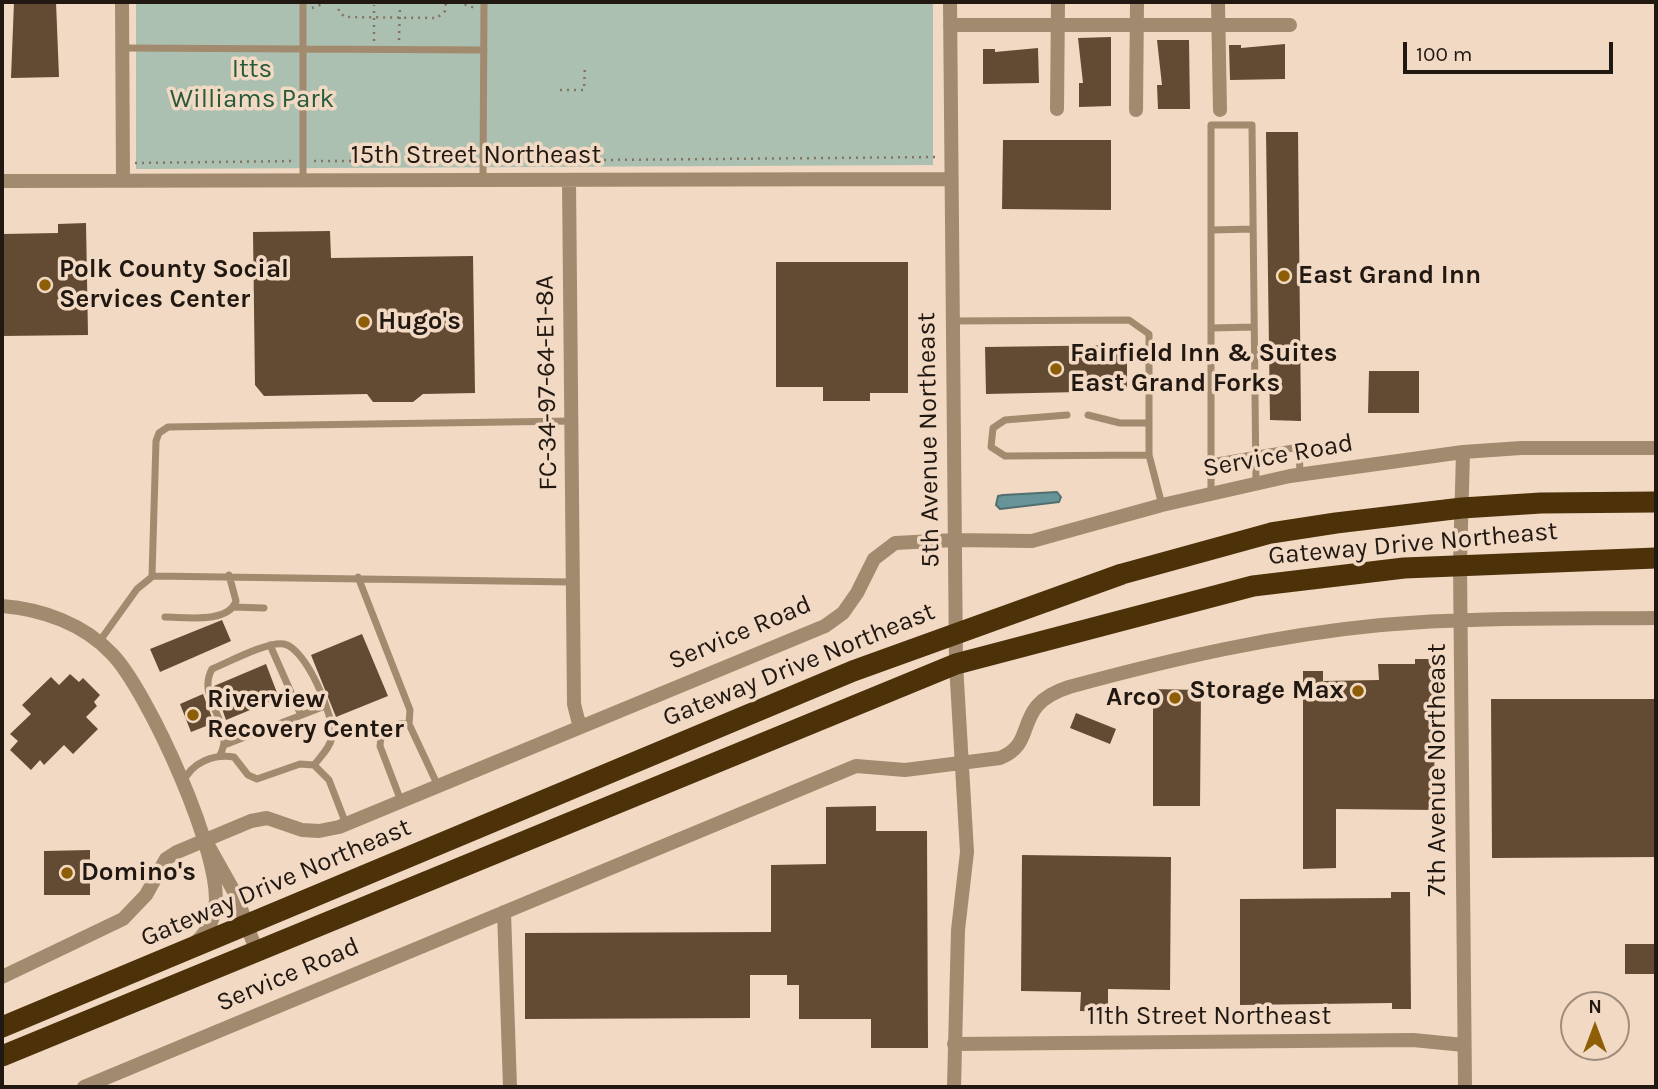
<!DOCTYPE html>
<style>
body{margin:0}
#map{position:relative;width:1658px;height:1089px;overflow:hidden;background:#f1d9c4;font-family:Karla,sans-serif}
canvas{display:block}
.frame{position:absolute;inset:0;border:4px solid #211811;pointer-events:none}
.north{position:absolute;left:1560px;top:991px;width:70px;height:70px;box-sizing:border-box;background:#f1d9c4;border:2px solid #9e8c7c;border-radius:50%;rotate:0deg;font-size:19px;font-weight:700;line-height:28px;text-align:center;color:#211811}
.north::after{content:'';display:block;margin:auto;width:24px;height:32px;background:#8d5e06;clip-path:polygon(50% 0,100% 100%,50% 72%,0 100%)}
.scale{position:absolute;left:1403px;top:42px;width:210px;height:32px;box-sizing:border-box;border:4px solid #211811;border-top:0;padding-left:9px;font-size:21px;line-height:24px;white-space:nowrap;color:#211811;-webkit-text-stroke:5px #f1d9c4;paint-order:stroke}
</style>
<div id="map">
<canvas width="1658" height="1089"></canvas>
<div class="frame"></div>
<div class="north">N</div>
<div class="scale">100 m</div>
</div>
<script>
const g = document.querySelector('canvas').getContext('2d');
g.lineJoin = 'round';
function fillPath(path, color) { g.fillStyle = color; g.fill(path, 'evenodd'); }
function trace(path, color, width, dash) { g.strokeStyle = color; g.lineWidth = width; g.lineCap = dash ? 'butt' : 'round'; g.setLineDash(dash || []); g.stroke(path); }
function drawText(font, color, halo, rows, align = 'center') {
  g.font = font + ' Karla,sans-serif'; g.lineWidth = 7; g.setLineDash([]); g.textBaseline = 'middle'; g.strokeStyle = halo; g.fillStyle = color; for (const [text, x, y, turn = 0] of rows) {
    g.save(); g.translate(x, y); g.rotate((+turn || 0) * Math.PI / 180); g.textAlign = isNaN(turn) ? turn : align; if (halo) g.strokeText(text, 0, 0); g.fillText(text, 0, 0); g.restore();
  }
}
const green = new Path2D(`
 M136,2H933V165L136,169Z`);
const water = new Path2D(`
 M1057,492L1061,497L1059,502L1000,509L996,505L998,496L1003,495Z`);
const building = new Path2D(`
 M14,2H56L59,77L11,78Z
 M1111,37V106L1079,107V83H1083L1078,38Z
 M1157,40H1189L1190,109H1158L1157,85H1162Z
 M1285,44V79L1230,80L1229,45H1241V48Z
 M1038,48L1039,83L983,84V49H995V52Z
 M1266,132H1298L1301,421L1270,420Z
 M1003,140H1111V210L1002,209Z
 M86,223L88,335L2,336V234L58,233V224Z
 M330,231L331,258L473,256L475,393L423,394L413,402H373L367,394L264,396L255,385L253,232Z
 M776,262H908V393H870V401H823V387H776Z
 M1127,345V391L986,394L985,347Z
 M1369,371H1419V413H1368Z
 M222,620L231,641L160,672L150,649Z
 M362,634L388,696L336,717L311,655Z
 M1415,659H1433L1435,810L1336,809V868L1303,869V671H1323V681L1379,680L1378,664H1415Z
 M266,664L279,698L226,720L214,686Z
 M70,674L79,682L83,678L100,695L94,702L97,706L86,717L98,729L73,754L64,745L44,765L40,760L31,770L10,750L18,741L10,734L31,714L22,705L51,677L59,685Z
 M1149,689L1201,690L1200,806H1153V706H1148Z
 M203,694L214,723L191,732L180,704Z
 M1491,699H1656V857L1492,858Z
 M1076,713L1116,729L1110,744L1070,728Z
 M876,806V831H927L928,1048H871V1019H799V985H787V975H750V1018L525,1019V933L771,932V865L826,864V807Z
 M90,850V895H44V851Z
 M1022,855L1171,857L1170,990L1108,989V1012L1080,1011L1081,992L1021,991Z
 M1391,892H1410L1411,1009H1392V1003L1240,1005V899L1391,898Z
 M1625,944H1656V974H1625Z`);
const path = new Path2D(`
 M338,2L339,12L345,17L437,18L445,11L446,2
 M458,2L475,8
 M312,8L328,2
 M399,40L400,5
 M374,41V5
 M560,90H584L585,65
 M314,161H472
 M492,161L937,157
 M135,163L293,161`);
const lane = new Path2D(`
 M303,2V180
 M123,48L484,50
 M483,180L484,2
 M1211,230L1253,229
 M952,321L1129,320L1149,334V455L1162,505
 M1211,328L1254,327
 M1067,415L1005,420L993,428L991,447L1005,456L1149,455
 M1088,415L1120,423H1149
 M1211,462L1299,447L1300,474
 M1211,493V125H1252L1256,484
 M152,576L156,441L159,433L168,427L572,421
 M358,577L410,710L409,724
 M234,607L264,608
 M165,617C185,617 228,624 236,601L229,575
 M99,642L137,589L153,576L572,582
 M270,645L301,715
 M227,744L325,706
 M220,755C237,724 195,700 212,669C229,662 268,641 284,644C306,648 335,717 332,737C330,748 321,756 314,765
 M183,783C191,762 214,754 234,757L248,775L257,779L300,764L314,765L329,780L346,824
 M401,801L380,746C380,731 395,721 409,724L438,786`);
const street = new Path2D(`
 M122,2L123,179
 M950,2L956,664L967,852L958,930L954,1087
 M1218,2L1220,110
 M950,25H1290
 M1057,109L1058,2
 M1136,110L1137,2
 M2,181L951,179
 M569,181L574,704L578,720L583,726
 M1463,452L1460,564L1465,1087
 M2,606C42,609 84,624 112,654C148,691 225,860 215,909C213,923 203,936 193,945
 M209,847L236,895L256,950
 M504,912L510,1087
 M2,977L123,919L146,895L166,859L177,852L251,821L267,818L302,830L319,831L339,827L825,626L843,613L857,593L874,559L895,543L954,540L1032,541L1162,505L1290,476L1463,452L1521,448H1656
 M954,1044L1413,1040L1464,1045
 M84,1087L856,766L905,770L1000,758C1040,742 1010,706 1069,687C1172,659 1275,635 1381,625C1472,617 1564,619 1656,618`);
const highway = new Path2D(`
 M2,1027L853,671L1122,574L1271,533L1336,523L1462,508L1541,503L1656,502
 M2,1056L956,664L1253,586L1404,568L1656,558`);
const markers = [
 [1284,276,7,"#8d5e06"],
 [45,285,7,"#8d5e06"],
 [364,322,7,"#8d5e06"],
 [1056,369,7,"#8d5e06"],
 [1358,691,7,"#8d5e06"],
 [1175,698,7,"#8d5e06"],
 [193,715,7,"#8d5e06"],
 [67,873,7,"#8d5e06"]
];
const parkNames = [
 ["Itts",252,70],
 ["Williams Park",252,100]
];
const streetNames = [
 ["15th Street Northeast",476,156],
 ["FC-34-97-64-E1-8A",547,383,-91],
 ["5th Avenue Northeast",929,440,-91],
 ["Service Road",1278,456,-10],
 ["Gateway Drive Northeast",1413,544,-5],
 ["Service Road",740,633,-23],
 ["Gateway Drive Northeast",799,665,-22],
 ["7th Avenue Northeast",1438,770,-90],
 ["Gateway Drive Northeast",276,883,-23],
 ["Service Road",288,975,-23],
 ["11th Street Northeast",1209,1017]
];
const poiNames = [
 ["Polk County Social",59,270],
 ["Services Center",59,300],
 ["East Grand Inn",1298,276],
 ["Hugo's",378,322],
 ["Fairfield Inn & Suites",1070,354],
 ["East Grand Forks",1070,384],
 ["Storage Max",1344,691,"right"],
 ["Arco",1161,698,"right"],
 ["Riverview",207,700],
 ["Recovery Center",207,730],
 ["Domino's",81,873]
];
fillPath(green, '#abc0b0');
fillPath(water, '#679499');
trace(water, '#526f70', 2);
fillPath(building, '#634a33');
trace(path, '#837365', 2.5, [2, 5]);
trace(lane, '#a28a6e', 7);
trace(street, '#a28a6e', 14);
trace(highway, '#4c3109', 21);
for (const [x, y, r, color] of markers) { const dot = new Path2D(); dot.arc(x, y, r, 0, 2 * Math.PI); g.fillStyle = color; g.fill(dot); trace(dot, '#f1d9c4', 2.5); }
drawText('26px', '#265a39', '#f1d9c4', parkNames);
drawText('26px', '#211811', '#f1d9c4', streetNames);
drawText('bold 26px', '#211811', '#f1d9c4', poiNames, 'left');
</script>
